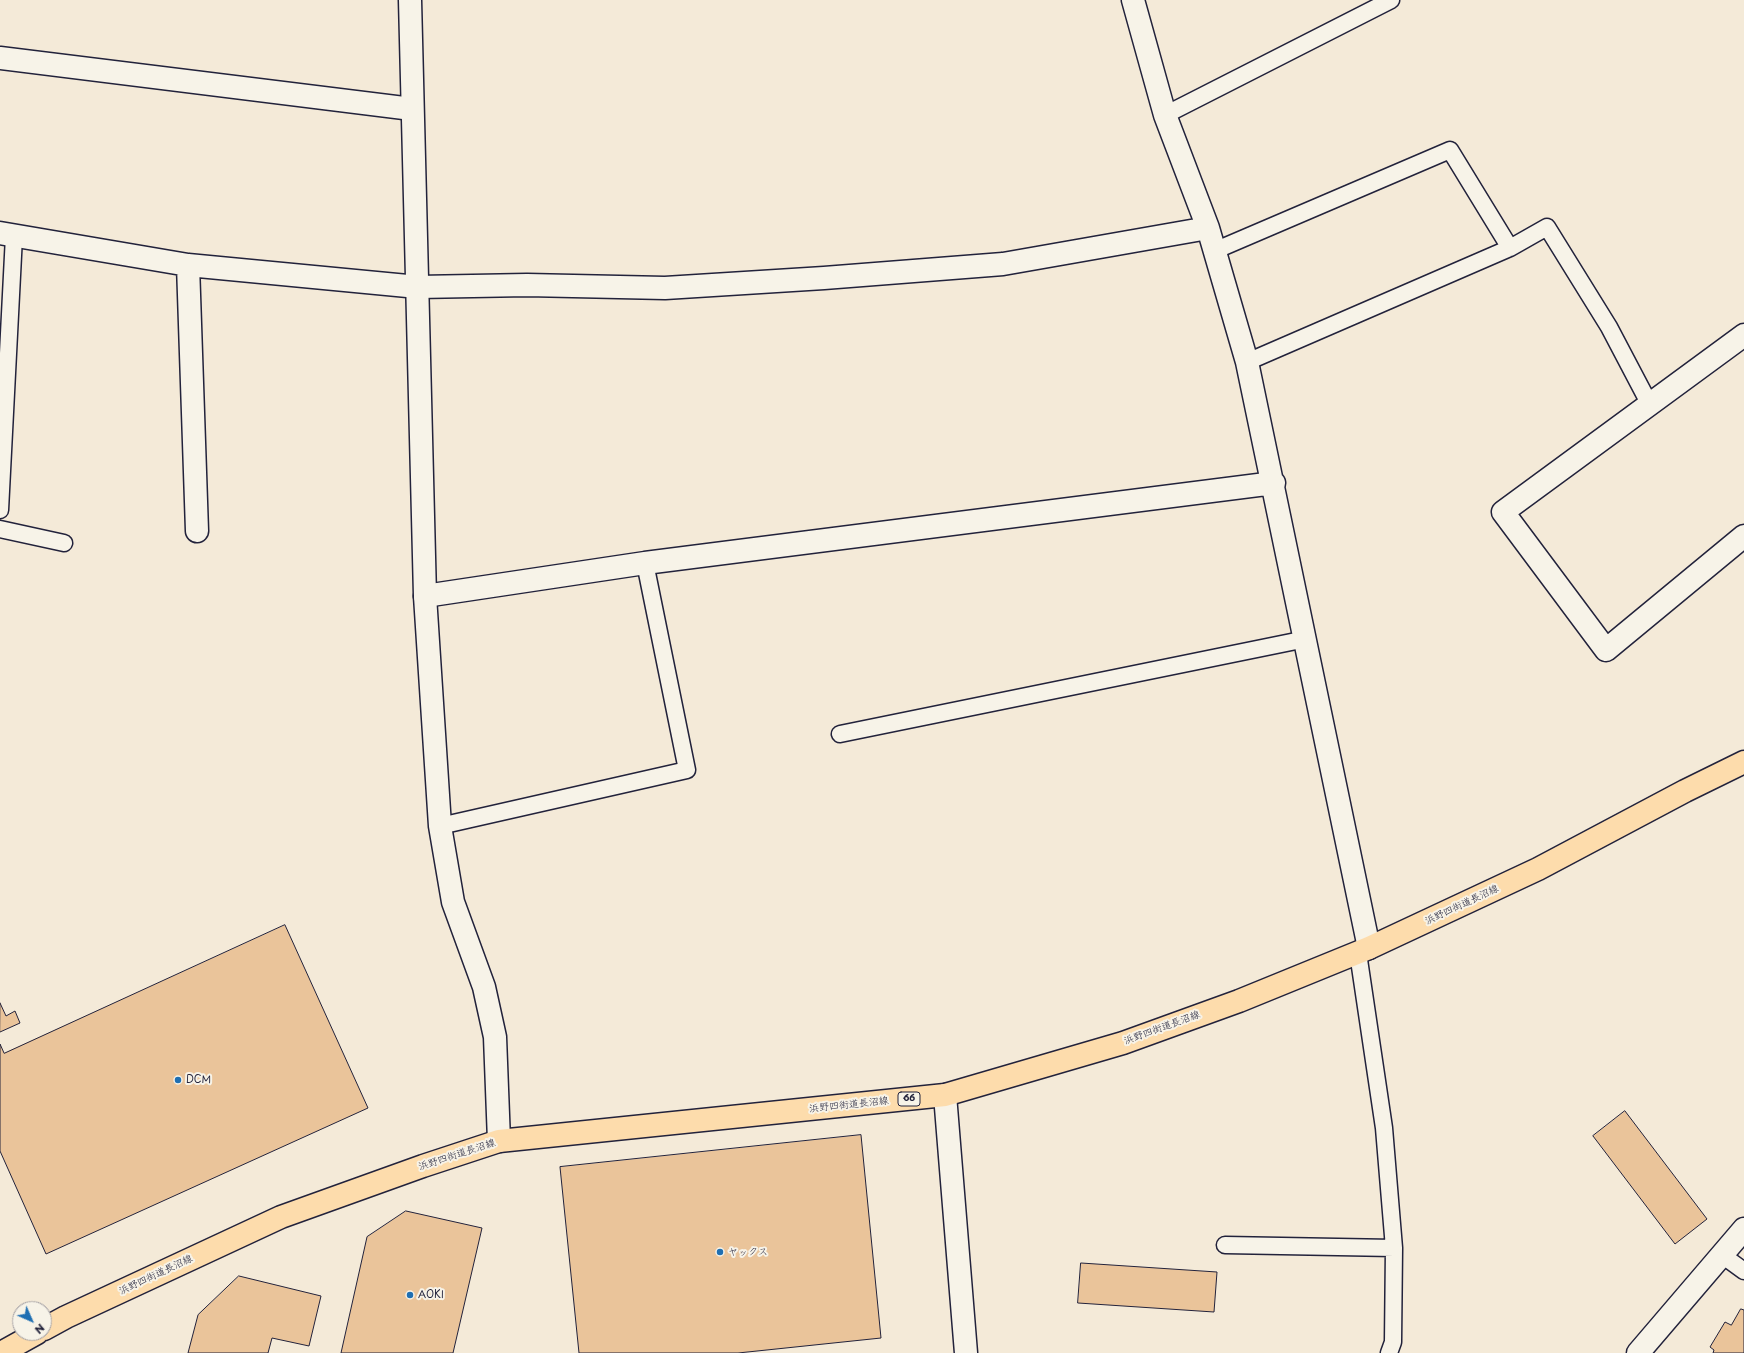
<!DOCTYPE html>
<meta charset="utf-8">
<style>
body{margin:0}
#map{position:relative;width:1744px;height:1353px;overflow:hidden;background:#f4ead8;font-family:"Playpen Sans",sans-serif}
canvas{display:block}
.north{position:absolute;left:12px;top:1301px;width:40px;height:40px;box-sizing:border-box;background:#f7f3e8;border:1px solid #a29fa3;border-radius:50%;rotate:135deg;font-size:11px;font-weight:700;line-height:16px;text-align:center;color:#22223b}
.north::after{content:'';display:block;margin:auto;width:14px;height:18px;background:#1f6fb2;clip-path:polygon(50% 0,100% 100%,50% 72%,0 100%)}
</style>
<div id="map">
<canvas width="1744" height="1353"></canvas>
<div class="north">N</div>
</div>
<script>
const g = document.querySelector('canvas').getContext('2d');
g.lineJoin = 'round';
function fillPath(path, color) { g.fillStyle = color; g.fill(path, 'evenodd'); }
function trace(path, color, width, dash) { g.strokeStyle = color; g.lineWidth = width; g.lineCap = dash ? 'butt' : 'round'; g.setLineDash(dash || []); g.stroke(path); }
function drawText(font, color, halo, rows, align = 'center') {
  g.font = font + ' "Playpen Sans","Klee One",sans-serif'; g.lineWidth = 4; g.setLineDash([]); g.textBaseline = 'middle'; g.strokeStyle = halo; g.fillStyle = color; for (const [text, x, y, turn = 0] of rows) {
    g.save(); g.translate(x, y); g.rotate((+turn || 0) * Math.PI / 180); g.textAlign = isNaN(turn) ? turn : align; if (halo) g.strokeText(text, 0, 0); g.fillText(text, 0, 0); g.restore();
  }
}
const building = new Path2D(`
 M285,925L368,1108L46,1254L0,1151V1044L4,1053Z
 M0,1003L6,1016L15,1011L20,1023L0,1032Z
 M1625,1111L1707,1219L1675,1244L1593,1136Z
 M861,1135L881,1338L738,1353H579L560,1167Z
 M406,1211L482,1228L453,1353H341L367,1237Z
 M1081,1263L1217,1272L1214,1312L1078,1303Z
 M239,1276L321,1296L309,1346L272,1338L268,1353H188L198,1315Z
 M1741,1309L1744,1310V1353H1713L1714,1350L1710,1347L1725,1322L1731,1325Z`);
const service = new Path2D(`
 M1165,115L1391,0
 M1214,251L1450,150L1510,248
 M1247,362L1510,248L1547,227L1609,327L1650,405
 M0,510L14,236
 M0,529L64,543
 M840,734L1306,639
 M440,826L687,770L645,563
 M1358,953L1384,1128L1394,1248L1393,1342L1389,1353
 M1225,1245L1394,1248
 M1722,1255L1744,1271`);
const minor = new Path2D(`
 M1133,0L1165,115L1208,228L1247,362L1369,948
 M0,58L412,109
 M0,233L188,265L418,287L527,285L665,288L824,278L1003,264L1208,228
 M188,265L197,531
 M1744,335L1503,512L1606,650L1744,536
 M425,596L645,563L1274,483
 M1638,1353L1744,1229`);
const tertiary = new Path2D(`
 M410,0L425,596L440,826L453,902L484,987L495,1037L499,1141
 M945,1095L966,1353`);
const primary = new Path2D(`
 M44,1329L66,1317L281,1217L423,1166L499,1141L945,1095L1123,1043L1239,1001L1369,948L1538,869L1685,791L1744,762
 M1,1353L37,1333`);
const markers = [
 [178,1080,4,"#1f6fb2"],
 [720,1252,4,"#1f6fb2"],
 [410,1295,4,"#1f6fb2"]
];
const shields = [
 [909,1099,22]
];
const shieldNames = [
 ["66",909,1099]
];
const streetNames = [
 ["浜野四街道長沼線",1462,905,-25],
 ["浜野四街道長沼線",1162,1028,-20],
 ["浜野四街道長沼線",849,1105,-6],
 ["浜野四街道長沼線",457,1155,-18],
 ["浜野四街道長沼線",156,1275,-25]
];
const poiNames = [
 ["DCM",186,1080],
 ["ヤックス",728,1252],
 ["AOKI",418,1295]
];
fillPath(building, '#eac49a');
trace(building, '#22223b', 1);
trace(service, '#22223b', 19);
trace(minor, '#22223b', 25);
trace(tertiary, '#22223b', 25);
trace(primary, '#22223b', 25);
trace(service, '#f7f3e8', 16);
trace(minor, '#f7f3e8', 22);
trace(tertiary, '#f7f3e8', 22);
trace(primary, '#fddcac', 22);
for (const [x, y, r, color] of markers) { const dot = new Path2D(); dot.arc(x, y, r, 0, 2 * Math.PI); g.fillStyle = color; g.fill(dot); trace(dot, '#f7f3e8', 1.5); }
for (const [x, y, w] of shields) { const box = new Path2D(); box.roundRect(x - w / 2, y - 7, w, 14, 3); g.fillStyle = '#f7f3e8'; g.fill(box); trace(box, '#22223b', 1); }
drawText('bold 9px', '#22223b', null, shieldNames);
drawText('10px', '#22223b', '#f7f3e8', streetNames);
drawText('10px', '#22223b', '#f7f3e8', poiNames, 'left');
</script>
